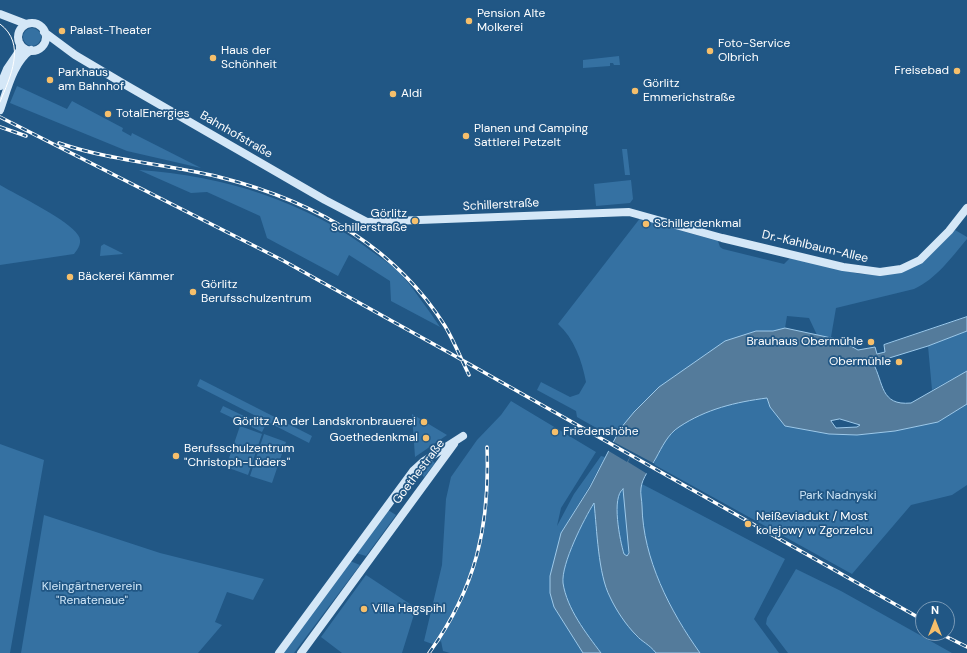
<!DOCTYPE html>
<meta charset="utf-8">
<style>
body{margin:0}
#map{position:relative;width:967px;height:653px;overflow:hidden;background:#215785;font-family:"DM Sans",sans-serif}
canvas{display:block}
.north{position:absolute;left:915px;top:601px;width:40px;height:40px;box-sizing:border-box;background:#215785;border:1px solid #7a9ab6;border-radius:50%;rotate:0deg;font-size:11px;font-weight:700;line-height:16px;text-align:center;color:#fff}
.north::after{content:'';display:block;margin:auto;width:14px;height:18px;background:#f6bf6b;clip-path:polygon(50% 0,100% 100%,50% 72%,0 100%)}
</style>
<div id="map">
<canvas width="967" height="653"></canvas>
<div class="north">N</div>
</div>
<script>
const g = document.querySelector('canvas').getContext('2d');
g.lineJoin = 'round';
function fillPath(path, color) { g.fillStyle = color; g.fill(path, 'evenodd'); }
function trace(path, color, width, dash) { g.strokeStyle = color; g.lineWidth = width; g.lineCap = dash ? 'butt' : 'round'; g.setLineDash(dash || []); g.stroke(path); }
function drawText(font, color, halo, rows, align = 'center') {
  g.font = font + ' "DM Sans",sans-serif'; g.lineWidth = 3.5; g.setLineDash([]); g.textBaseline = 'middle'; g.strokeStyle = halo; g.fillStyle = color; for (const [text, x, y, turn = 0] of rows) {
    g.save(); g.translate(x, y); g.rotate((+turn || 0) * Math.PI / 180); g.textAlign = isNaN(turn) ? turn : align; if (halo) g.strokeText(text, 0, 0); g.fillText(text, 0, 0); g.restore();
  }
}
const green = new Path2D(`
 M23 37a9 9 0 1 1 18 0a9 9 0 1 1-18 0Z
 M619,56L620,65H614L613,63H610V66L583,68V60Z
 M17,86L67,109L72,101L123,128L122,131L131,136L132,133L201,168L127,151L10,103Z
 M622,149H627L630,175H625Z
 M139,170C222,175 308,202 374,253C382,259 391,264 398,271C412,286 429,311 440,327L391,301L390,281L349,255L338,276L267,238L260,216L207,192L191,193Z
 M631,180L633,199L630,203L596,206L594,184Z
 M0,185C17,195 69,220 78,235C83,242 78,249 74,254L0,265Z
 M641,217L682,231L718,241L720,247L723,249L784,264L790,258L860,274L885,275L923,262L955,230L967,237V239C951,258 936,279 914,289L836,308L831,337L817,335L809,318L787,316L785,328L773,331H756C706,360 647,384 617,435L610,430L607,434L577,417L576,411L537,390L541,382L570,397L579,394L586,382C582,361 574,338 558,324Z
 M104,244L122,253L123,254L100,256L101,246Z
 M967,331V371L932,390L928,346Z
 M200,379L312,436L309,443L197,386Z
 M767,398L770,407L785,426L829,434L857,435L895,431L938,422L967,404V485L952,495L911,505L852,574L653,464C658,455 662,445 668,437C689,411 737,402 767,398Z
 M511,401L596,452L561,508L557,526L574,494L601,456L605,457L589,487L561,533L554,607L583,653H450L443,651L441,641L435,645L424,641L442,565L446,499L451,477L477,440L501,415Z
 M223,406L265,426L262,432L220,412Z
 M412,414L447,435L415,457Z
 M240,426L262,434L248,475L226,467Z
 M264,434L286,442L272,483L250,476Z
 M0,444L44,460L10,653H0Z
 M430,459L435,463L424,477L416,471Z
 M642,484L785,559L754,619L779,653H700C674,616 650,571 642,525C640,513 642,500 640,488Z
 M623,488L624,491C624,504 633,549 627,556L624,554C620,541 611,497 623,488Z
 M594,503L598,537L609,596L636,636L649,644L656,653H601C586,634 566,609 563,583C561,561 584,521 594,503Z
 M388,510L396,515L366,556L356,553Z
 M44,515L160,553L264,579L253,600L227,592L215,622L222,625L198,653H21Z
 M350,561L360,565L294,653H282Z
 M796,569L841,591L952,653H788L766,624L767,618Z
 M366,575L416,608L402,653H342L321,637Z`);
const water = new Path2D(`
 M967,317V331L928,346L873,363C884,383 880,406 911,403L967,371V404L938,422L895,431L857,435L829,434L785,426L770,407L767,398C736,402 706,409 679,427C668,434 662,447 656,458C651,467 642,478 641,488C640,493 642,501 642,506C643,559 670,611 700,653H656C649,644 642,642 636,635C626,625 616,610 610,597C598,574 597,529 594,503C584,519 561,564 563,583C567,609 586,633 601,653H583L554,607L550,593V576L561,533L590,487L620,429L634,412L659,387L725,341L756,331H773L785,328L841,340L849,343V345L858,350L875,347L877,354L885,352L884,345ZM840,419L860,425L857,427L836,428L831,421ZM623,489L629,553L627,556L624,554C620,541 611,497 623,489Z`);
const pier = new Path2D(`
 M612,441L655,464L649,475L628,462L632,453L627,462L607,450Z`);
const secondary = new Path2D(`
 M0,14L26,24
 M18 37a14 14 0 1 1 28 0a14 14 0 1 1-28 0Z
 M44,32L75,55L124,84L325,200L367,222L629,212L722,238L843,267L880,272L901,269L920,260L949,231L967,208
 M0,86L7,69L20,50V44
 M0,110C7,91 13,62 31,50
 M279,653L413,471L424,461L463,436
 M301,653L454,444`);
const tram = new Path2D(`
 M0,24C27,44 10,77 0,102`);
const rail = new Path2D(`
 M0,117L282,260L455,356L923,620
 M0,127L26,136
 M59,143C111,161 166,164 219,177C310,200 394,245 445,326C454,341 461,359 469,375
 M939,633L967,647
 M429,653C476,588 490,526 487,447`);
const markers = [
 [469,21,4,"#f6bf6b"],
 [62,31,4,"#f6bf6b"],
 [710,51,4,"#f6bf6b"],
 [213,58,4,"#f6bf6b"],
 [957,71,4,"#f6bf6b"],
 [50,80,4,"#f6bf6b"],
 [635,91,4,"#f6bf6b"],
 [393,94,4,"#f6bf6b"],
 [108,114,4,"#f6bf6b"],
 [466,136,4,"#f6bf6b"],
 [415,221,4,"#f6bf6b"],
 [646,224,4,"#f6bf6b"],
 [70,277,4,"#f6bf6b"],
 [193,292,4,"#f6bf6b"],
 [871,342,4,"#f6bf6b"],
 [899,362,4,"#f6bf6b"],
 [424,422,4,"#f6bf6b"],
 [555,432,4,"#f6bf6b"],
 [426,438,4,"#f6bf6b"],
 [176,456,4,"#f6bf6b"],
 [748,524,4,"#f6bf6b"],
 [364,609,4,"#f6bf6b"]
];
const poiNames = [
 ["Pension Alte",477,14],
 ["Molkerei",477,28],
 ["Palast-Theater",70,31],
 ["Foto-Service",718,44],
 ["Olbrich",718,58],
 ["Haus der",221,51],
 ["Schönheit",221,65],
 ["Freisebad",949,71,"right"],
 ["Parkhaus",58,73],
 ["am Bahnhof",58,87],
 ["Görlitz",643,84],
 ["Emmerichstraße",643,98],
 ["Aldi",401,94],
 ["TotalEnergies",116,114],
 ["Planen und Camping",474,129],
 ["Sattlerei Petzelt",474,143],
 ["Görlitz",407,214,"right"],
 ["Schillerstraße",407,228,"right"],
 ["Schillerdenkmal",654,224],
 ["Bäckerei Kämmer",78,277],
 ["Görlitz",201,285],
 ["Berufsschulzentrum",201,299],
 ["Brauhaus Obermühle",863,342,"right"],
 ["Obermühle",891,362,"right"],
 ["Görlitz An der Landskronbrauerei",416,422,"right"],
 ["Friedenshöhe",563,432],
 ["Goethedenkmal",418,438,"right"],
 ["Berufsschulzentrum",184,449],
 ["\"Christoph-Lüders\"",184,463],
 ["Neißeviadukt / Most",756,517],
 ["kolejowy w Zgorzelcu",756,531],
 ["Villa Hagspihl",372,609]
];
const streetNames = [
 ["Bahnhofstraße",236,135,30],
 ["Schillerstraße",501,205,-3],
 ["Dr.-Kahlbaum-Allee",815,247,13],
 ["Goethestraße",419,472,-53]
];
const parkNames = [
 ["Park Nadnyski",838,496],
 ["Kleingärtnerverein",92,587],
 ["\"Renatenaue\"",92,601]
];
fillPath(green, '#3571a2');
fillPath(water, '#547b9b');
trace(water, '#9dc9ea', 1);
fillPath(pier, '#215785');
trace(secondary, '#d4e7f7', 8);
trace(tram, '#fff', 1);
trace(rail, '#fff', 3.5);
trace(rail, '#215785', 2, [6]);
for (const [x, y, r, color] of markers) { const dot = new Path2D(); dot.arc(x, y, r, 0, 2 * Math.PI); g.fillStyle = color; g.fill(dot); trace(dot, '#215785', 1.5); }
drawText('12px', '#fff', '#215785', poiNames, 'left');
drawText('12px', '#fff', '#215785', streetNames);
drawText('12px', '#cee5f7', '#215785', parkNames);
</script>
